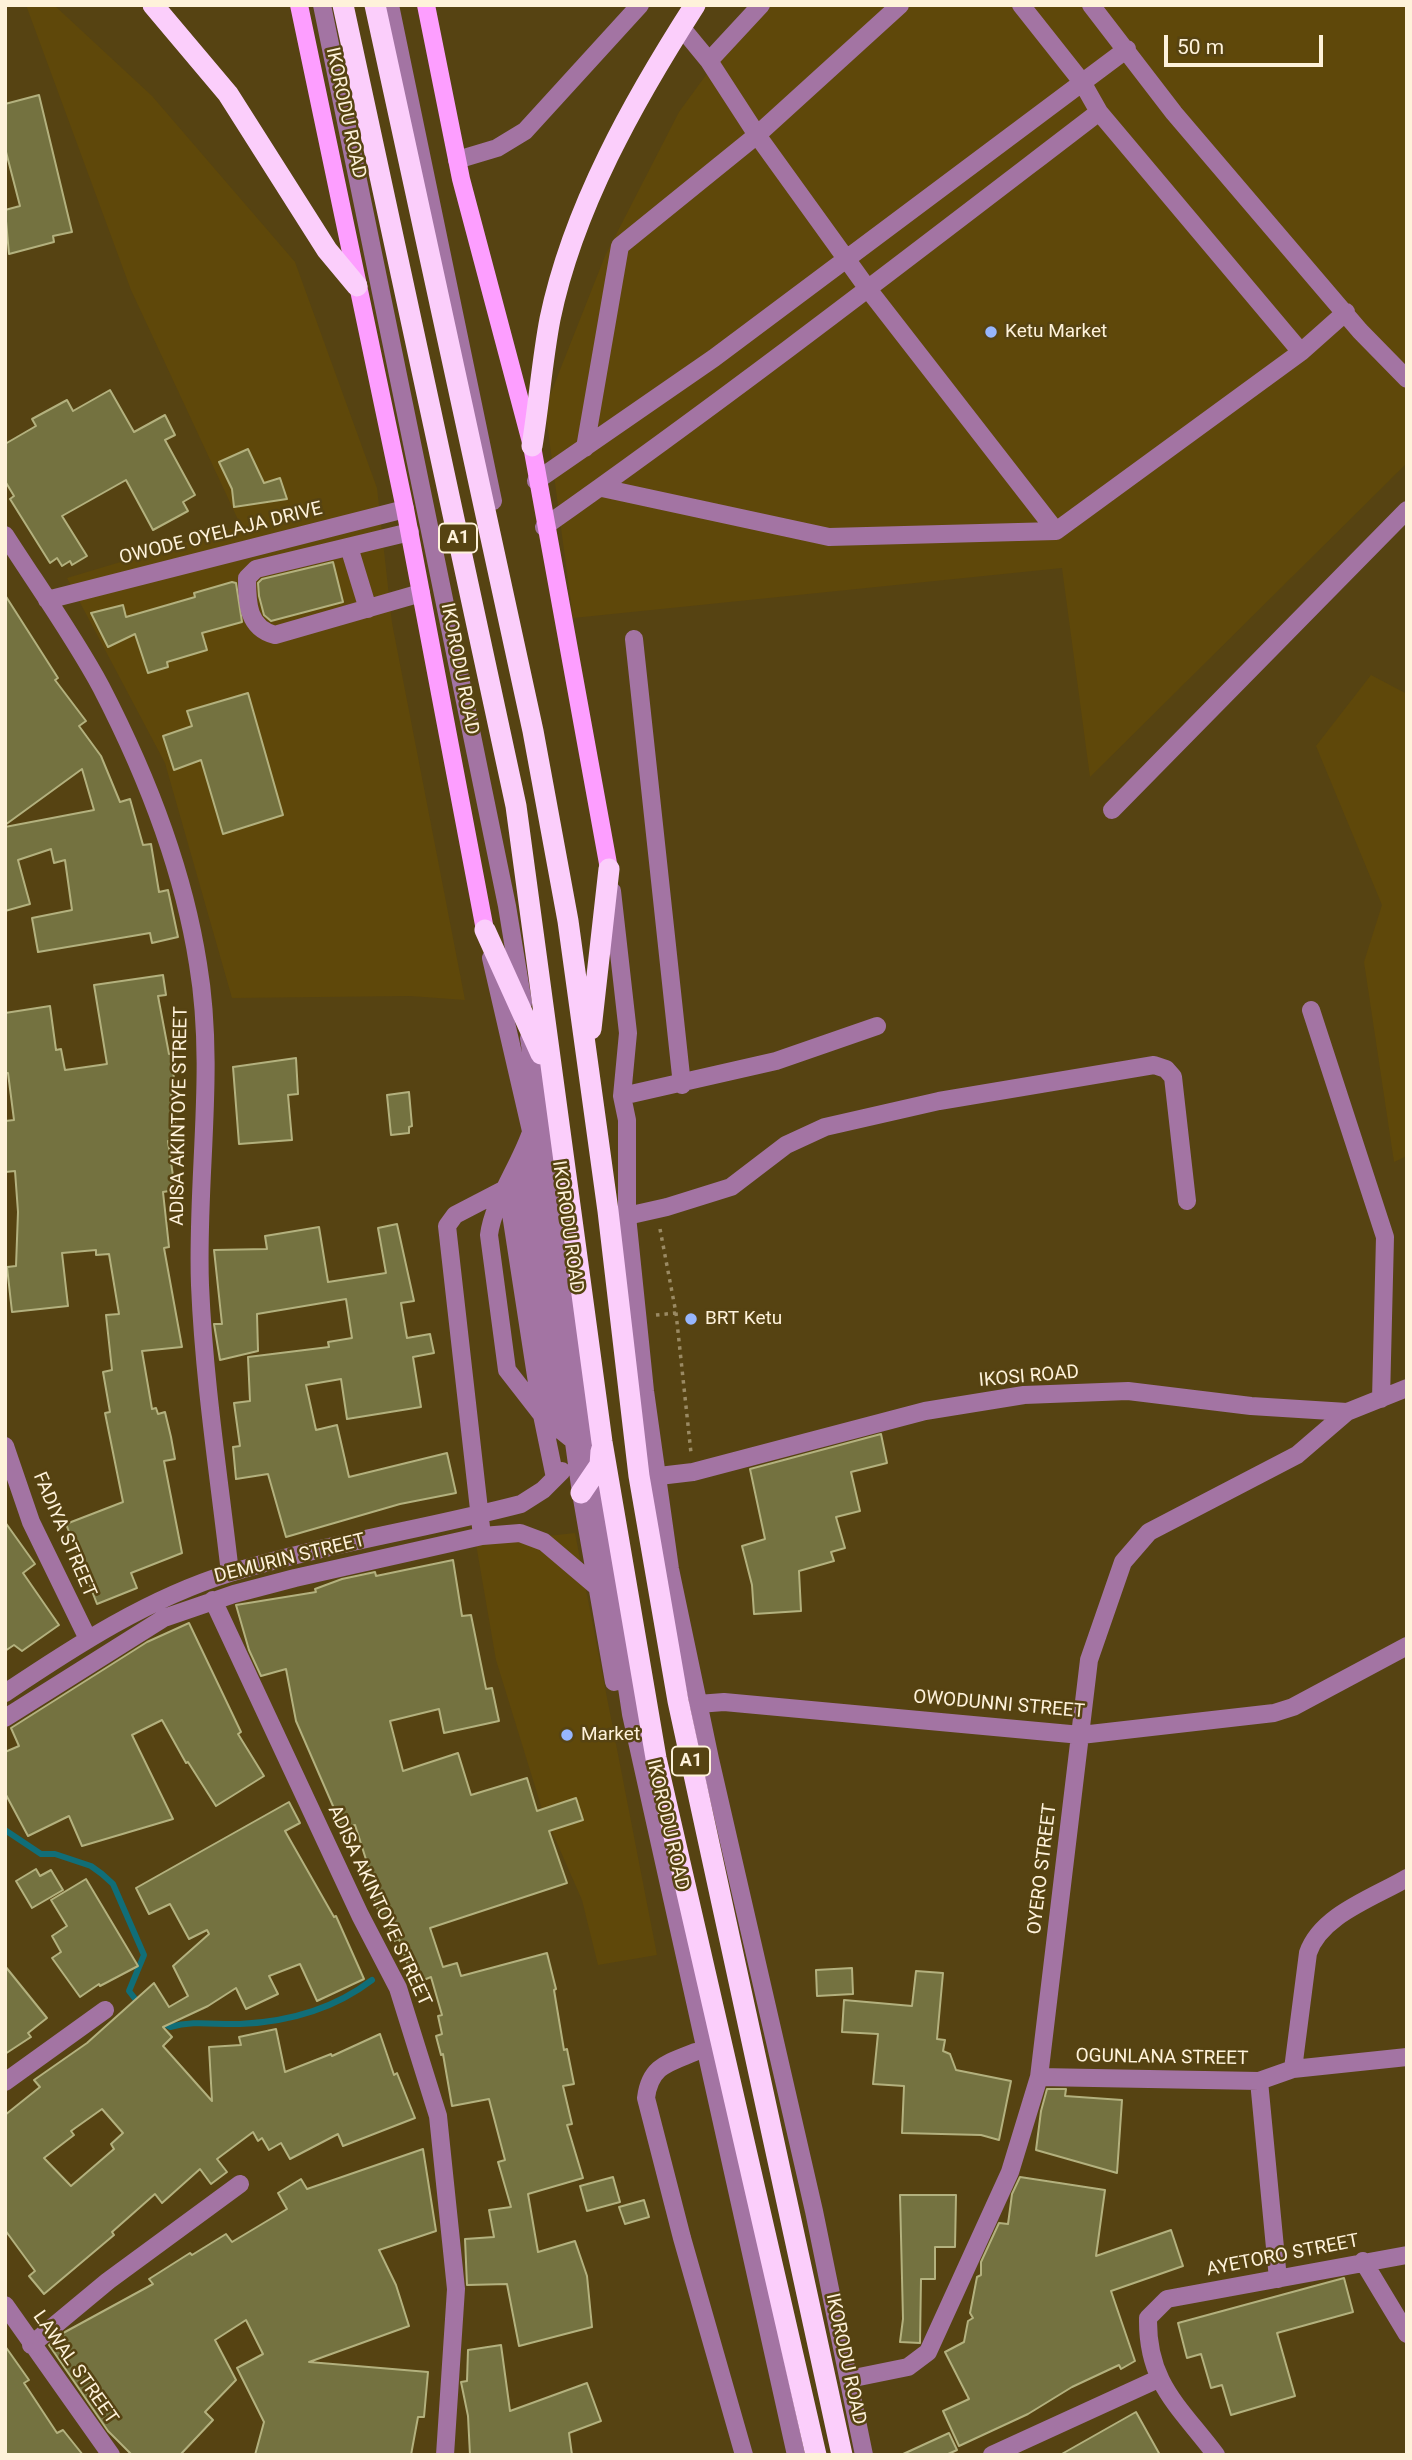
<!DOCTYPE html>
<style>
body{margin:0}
#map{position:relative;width:1412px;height:2460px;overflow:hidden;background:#564312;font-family:Roboto,sans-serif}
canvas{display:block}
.frame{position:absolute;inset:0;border:7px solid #fef2da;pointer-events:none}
.scale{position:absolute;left:1164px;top:35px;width:159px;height:32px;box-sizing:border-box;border:4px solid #fef2da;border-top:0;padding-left:9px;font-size:21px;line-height:24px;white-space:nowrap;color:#fef2da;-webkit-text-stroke:5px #564312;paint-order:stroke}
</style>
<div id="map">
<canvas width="1412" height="2460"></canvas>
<div class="frame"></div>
<div class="scale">50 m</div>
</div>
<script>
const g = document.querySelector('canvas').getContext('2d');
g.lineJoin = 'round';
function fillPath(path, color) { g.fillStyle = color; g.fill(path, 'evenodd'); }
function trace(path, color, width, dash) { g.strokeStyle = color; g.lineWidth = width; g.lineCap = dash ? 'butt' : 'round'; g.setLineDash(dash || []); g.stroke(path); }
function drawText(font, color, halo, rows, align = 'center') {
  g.font = font + ' Roboto,sans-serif'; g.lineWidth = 5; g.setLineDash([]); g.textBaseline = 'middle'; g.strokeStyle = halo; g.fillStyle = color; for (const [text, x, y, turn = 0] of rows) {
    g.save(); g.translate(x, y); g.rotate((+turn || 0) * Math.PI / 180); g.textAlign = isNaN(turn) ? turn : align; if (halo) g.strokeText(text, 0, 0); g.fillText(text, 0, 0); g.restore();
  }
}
const built = new Path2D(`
 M26,5H54L152,96L295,262L377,488L392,623L465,1000L410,996L232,998L165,763L67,578L241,526L131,290Z
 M757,5L1407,6V463L1090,777L1062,568L573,618L545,408L605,256L679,112Z
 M1371,675L1407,694V1156L1394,1162L1364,962L1382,905L1316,746Z
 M575,1533L657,1955L598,1965L582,1900L542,1809L496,1660L476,1544Z`);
const stream = new Path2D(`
 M5,1830L41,1854H55L91,1866L102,1874L113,1884L144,1955L129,1991L140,2005
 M161,2022L170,2027C194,2020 216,2025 240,2024C287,2022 334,2009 372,1980`);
const building = new Path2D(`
 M39,95L72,232L53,236L54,242L9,254L5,210L20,206L5,148V104Z
 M110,390L134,432L165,415L175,435L165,440L195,495L183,502L188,511L153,530L126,480L62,516L87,556L72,565L70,561L62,566L57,558L50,563L10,499L14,496L5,481V444L36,426L32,419L67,400L73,411Z
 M248,449L264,483L280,478L287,499L234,507L232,489L219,462Z
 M333,562L343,602L271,621L264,615L259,596L258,583L262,579Z
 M232,582L236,583L242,622L202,633L207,650L167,662L168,667L148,673L135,634L108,647L91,613L123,605L126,617L195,597L194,593Z
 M5,595L58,678L55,680L86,721L79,726L101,756L120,802L130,799L143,845L151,844L159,892L168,890L178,937L152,943L150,933L38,952L32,918L72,910L65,860L54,863L51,849L18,860L30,904L5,911V827L94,810L82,769L5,825Z
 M248,693L283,815L223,834L201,760L174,770L163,736L192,726L187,711Z
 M163,975L166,995L158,996L169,1054H172L175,1095H171L178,1140L168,1141L175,1190L163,1192L169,1247L164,1248L182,1347L142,1351L152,1409L156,1408L158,1414L165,1412L171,1437L175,1459L164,1461L182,1553L131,1573L137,1588L97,1604L66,1524L123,1502L105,1413L110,1412L103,1372L112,1370L106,1315L119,1314L109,1254L96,1255V1250L62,1253L68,1306L12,1312L7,1267L16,1266L18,1212L15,1171L5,1172V1121L14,1120L8,1073H5V1013L50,1006L56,1050L61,1049L65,1070L107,1064L94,985Z
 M296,1058L298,1094L288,1095L292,1140L239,1144L233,1067Z
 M409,1092L412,1126L409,1127V1133L391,1135L387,1095Z
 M397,1224L414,1301L401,1303L407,1338L430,1334L434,1353L413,1357L421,1407L347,1419L341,1379L306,1385L316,1430L337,1425L349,1477L447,1453L456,1493L400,1504L286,1537L268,1474L236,1479L233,1447L240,1446L234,1403L250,1401L248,1357L329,1347L328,1342L352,1338L346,1299L257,1314L258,1351L220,1360L214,1324H222L214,1250L267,1249L265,1236L319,1227L328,1282L386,1273L378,1228Z
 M881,1434L887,1463L851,1472L860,1511L836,1517L845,1548L831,1552L834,1561L799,1571L801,1611L754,1614L752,1585L742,1546L765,1539L750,1469Z
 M5,1522L35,1564L23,1573L59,1625L22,1651L14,1645L5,1651Z
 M453,1560L462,1616L471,1615L486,1689L492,1688L499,1721L444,1733L439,1709L390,1721L403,1771L458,1753L471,1795L527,1778L537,1811L576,1798L583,1820L549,1831L567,1883L430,1928L443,1967L457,1963L461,1976L547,1953L556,1989L554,1990L564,2050L567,2049L574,2084L563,2086L572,2124L567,2125L583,2178L528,2194L538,2252L575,2241L587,2276L592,2327L519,2346L507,2284L467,2285L465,2239L494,2237L489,2210L511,2207L498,2162L505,2160L489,2099L452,2106L443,2054L441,2055L436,2036L442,2034L438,2016L442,2015L431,1977L414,1984L399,1939L394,1941L386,1916L381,1918L373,1896L377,1894L355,1825L343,1829L296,1721L286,1669L261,1676L249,1650L236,1605L316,1592L315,1589L342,1579L375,1572L376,1576Z
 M189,1623L241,1732L238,1734L264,1776L216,1806L188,1762L186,1763L162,1720L132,1735L173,1819L82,1846L69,1816L28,1836L5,1793V1752L19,1746L11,1728L147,1642Z
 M289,1802L300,1823L285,1831L334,1917L336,1916L364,1979L317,2001L300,1964L269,1976L278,1994L246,2009L236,1988L208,2006L163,2027L172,2037L163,2046L212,2101L209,2047L241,2045L239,2037L276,2029L285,2072L331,2054L332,2056L380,2034L394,2075L397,2073L415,2118L343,2146L338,2134L290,2159L281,2143L269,2150L262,2138L258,2141L253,2132L217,2159L227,2172L211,2184L200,2169L162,2203L155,2194L112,2232L114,2235L44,2294L29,2276L35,2271L5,2230V2115L40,2087L34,2080L87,2043L154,1983L169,2007L188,1996L173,1966L209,1934L207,1930L189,1939L170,1904L149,1914L136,1888ZM102,2109L123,2133L111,2144L114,2149L71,2186L44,2158L74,2135L71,2131Z
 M36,1869L40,1876L51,1870L63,1890L32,1908L16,1881Z
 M86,1879L138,1966L100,1986L99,1984L80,1997L52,1958L61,1952L52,1936L67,1926L51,1900Z
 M5,1966L47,2018L28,2033L31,2037L5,2054Z
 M852,1968L853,1994L817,1996L816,1970Z
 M916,1971L943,1973L937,2039L945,2040L943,2051L950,2054L956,2070L1011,2081L999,2140L981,2135L902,2133L904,2086L873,2084L878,2034L842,2032L844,2000L912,2006Z
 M1047,2089H1066L1065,2096L1122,2100L1117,2173L1036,2150L1041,2111Z
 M423,2149L436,2231L379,2250L396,2285L409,2326L309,2362L428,2372L424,2417H418L411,2455H255L264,2422L237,2368L263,2354L246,2320L215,2340L236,2380L205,2412L213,2420L180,2455H132L108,2431L49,2345L65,2332L153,2284L149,2279L190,2253L192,2255L226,2234L232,2242L287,2209L278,2193L301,2179L307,2189Z
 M613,2177L620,2202L587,2211L580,2186Z
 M1020,2177L1105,2190L1096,2256L1171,2230L1183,2266L1111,2291L1135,2361L1121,2369L1119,2365L1072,2387L1028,2414L959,2446L943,2411L969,2399L945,2352L964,2342L968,2321L973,2318L970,2313L977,2277L981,2275V2262L999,2223L1008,2224L1012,2194Z
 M900,2195H956L955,2247H935V2279H921L920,2343L900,2342L903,2319Z
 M644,2200L649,2217L625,2224L619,2207Z
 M1344,2278L1353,2312L1277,2333L1295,2396L1231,2415L1222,2385L1211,2388L1201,2354L1187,2358L1178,2323Z
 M501,2345L510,2411L587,2383L601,2421L569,2433L572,2455H470L468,2416L461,2382L467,2381L468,2350Z
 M5,2346L29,2380L24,2383L57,2433L63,2430L83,2455H5Z
 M1136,2412L1160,2455H1060Z
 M949,2433L957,2450L946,2455H901Z`);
const path = new Path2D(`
 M660,1229L676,1313L691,1453
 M656,1315L676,1313`);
const minor = new Path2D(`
 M322,5L507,906L523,1003
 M390,5L493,501
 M1021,5L1082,82L1099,112L1301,352
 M1091,5L1174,113L1360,331L1407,379
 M681,27L709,61L761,5
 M709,61L757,135L900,5
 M457,160L497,148L525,131L640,5
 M585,448L620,246L757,135L868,289L1056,531
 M536,481L714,358L1127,49
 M602,488L829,537L1056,531L1301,352L1346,312
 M544,527C733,394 916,252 1099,112
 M410,532L256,569L247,578C247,604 248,628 275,635L421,593
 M5,535C37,585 73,635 101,687C146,774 183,868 198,964C216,1070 196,1179 200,1285C204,1381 219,1477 230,1573
 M349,547L368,609
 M47,600L405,509
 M634,639L682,1085
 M1112,810L1407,510
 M612,891L628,1033L622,1096L627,1120V1216L645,1391L670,1569L710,1759L814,2211L864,2455
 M491,958L531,1131L581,1493L614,1682
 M1311,1010L1385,1237L1381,1399
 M529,1038L631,1714L796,2455
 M622,1096L776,1061L877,1026
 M530,1135C518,1168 493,1203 489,1235L507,1370L542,1415L579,1445
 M521,1161L559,1430
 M627,1216L667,1207L731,1187L786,1145L825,1127L939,1101L1154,1065L1166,1069L1173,1077L1187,1201
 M5,1446L31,1522L88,1639
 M659,1476L693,1472L925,1411L1024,1395L1128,1391L1251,1406L1347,1412L1407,1388
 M482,1536L447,1226L455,1215L507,1188L542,1415L555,1478
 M213,1600L360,1915L398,1988L438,2116L456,2289L445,2455
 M5,1693C75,1646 149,1598 230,1573C325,1544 425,1529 521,1504L543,1490L562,1471
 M698,1704L724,1702L1081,1735L1274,1713L1293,1707L1407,1646
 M5,1718L164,1618L234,1594L295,1578L482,1536L520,1533L544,1542L597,1587
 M695,2052C668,2063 650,2066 646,2098L682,2238L744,2455
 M1293,2069L1308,1953C1321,1915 1373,1898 1407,1878
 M1039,2077L1259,2081L1293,2069L1407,2057
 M1259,2081L1278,2279
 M5,2082L105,2010
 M1363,2261L1407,2334
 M5,2305L111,2455
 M31,2345L108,2281L240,2184
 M849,2379L908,2367L928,2352L1010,2172L1039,2077L1089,1660L1123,1562L1149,1532L1297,1455L1347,1412
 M992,2455L1158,2379
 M1216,2455C1179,2406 1147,2383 1148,2318L1167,2299L1407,2255`);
const major = new Path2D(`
 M299,5L405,509L485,930
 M426,5L461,179L532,446L609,869`);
const highway = new Path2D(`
 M153,5L228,94L327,250L357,286
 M343,5L516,806L602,1442L656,1758L816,2455
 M375,5L533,731L568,921L608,1211L639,1476L678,1701L842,2455
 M532,446C539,404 542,361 550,319C573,208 634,100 695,5
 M485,930L541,1054
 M591,1029L609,869
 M581,1493L600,1465L601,1451`);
const markers = [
 [991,332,7,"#97b6fd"],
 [691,1319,7,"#97b6fd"],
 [567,1735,7,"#97b6fd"]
];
const shields = [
 [458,538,38],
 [691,1761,38]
];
const shieldNames = [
 ["A1",458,538],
 ["A1",691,1761]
];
const streetNames = [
 ["IKORODU ROAD",345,113,78],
 ["OWODE OYELAJA DRIVE",221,534,-14],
 ["IKORODU ROAD",459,669,79],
 ["ADISA AKINTOYE STREET",180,1116,-89],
 ["IKORODU ROAD",567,1227,82],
 ["IKOSI ROAD",1029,1377,-5],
 ["FADIYA STREET",64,1535,67],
 ["DEMURIN STREET",290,1559,-14],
 ["OWODUNNI STREET",999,1705,5],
 ["IKORODU ROAD",667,1825,77],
 ["OYERO STREET",1043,1869,-83],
 ["ADISA AKINTOYE STREET",379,1906,65],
 ["OGUNLANA STREET",1162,2058,1],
 ["AYETORO STREET",1283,2256,-11],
 ["IKORODU ROAD",845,2359,78],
 ["LAWAL STREET",75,2368,55]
];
const poiNames = [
 ["Ketu Market",1005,332],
 ["BRT Ketu",705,1319],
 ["Market",581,1735]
];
fillPath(built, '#5f480a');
trace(stream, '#106e78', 6);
fillPath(building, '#747240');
trace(building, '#b3b17e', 2);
trace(path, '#9a8a63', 3.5, [3.5, 5]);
trace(minor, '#a374a3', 18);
trace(major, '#fd9eff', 18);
trace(highway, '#fbcefb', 21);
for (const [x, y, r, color] of markers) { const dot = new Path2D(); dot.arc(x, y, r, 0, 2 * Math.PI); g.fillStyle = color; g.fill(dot); trace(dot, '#564312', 2.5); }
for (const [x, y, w] of shields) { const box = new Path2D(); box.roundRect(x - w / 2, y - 14.5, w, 29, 5); g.fillStyle = '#564312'; g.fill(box); trace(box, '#fef2da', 2); }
drawText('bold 18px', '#fef2da', null, shieldNames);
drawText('19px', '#fef2da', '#564312', streetNames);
drawText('19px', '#fef2da', '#564312', poiNames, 'left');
</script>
